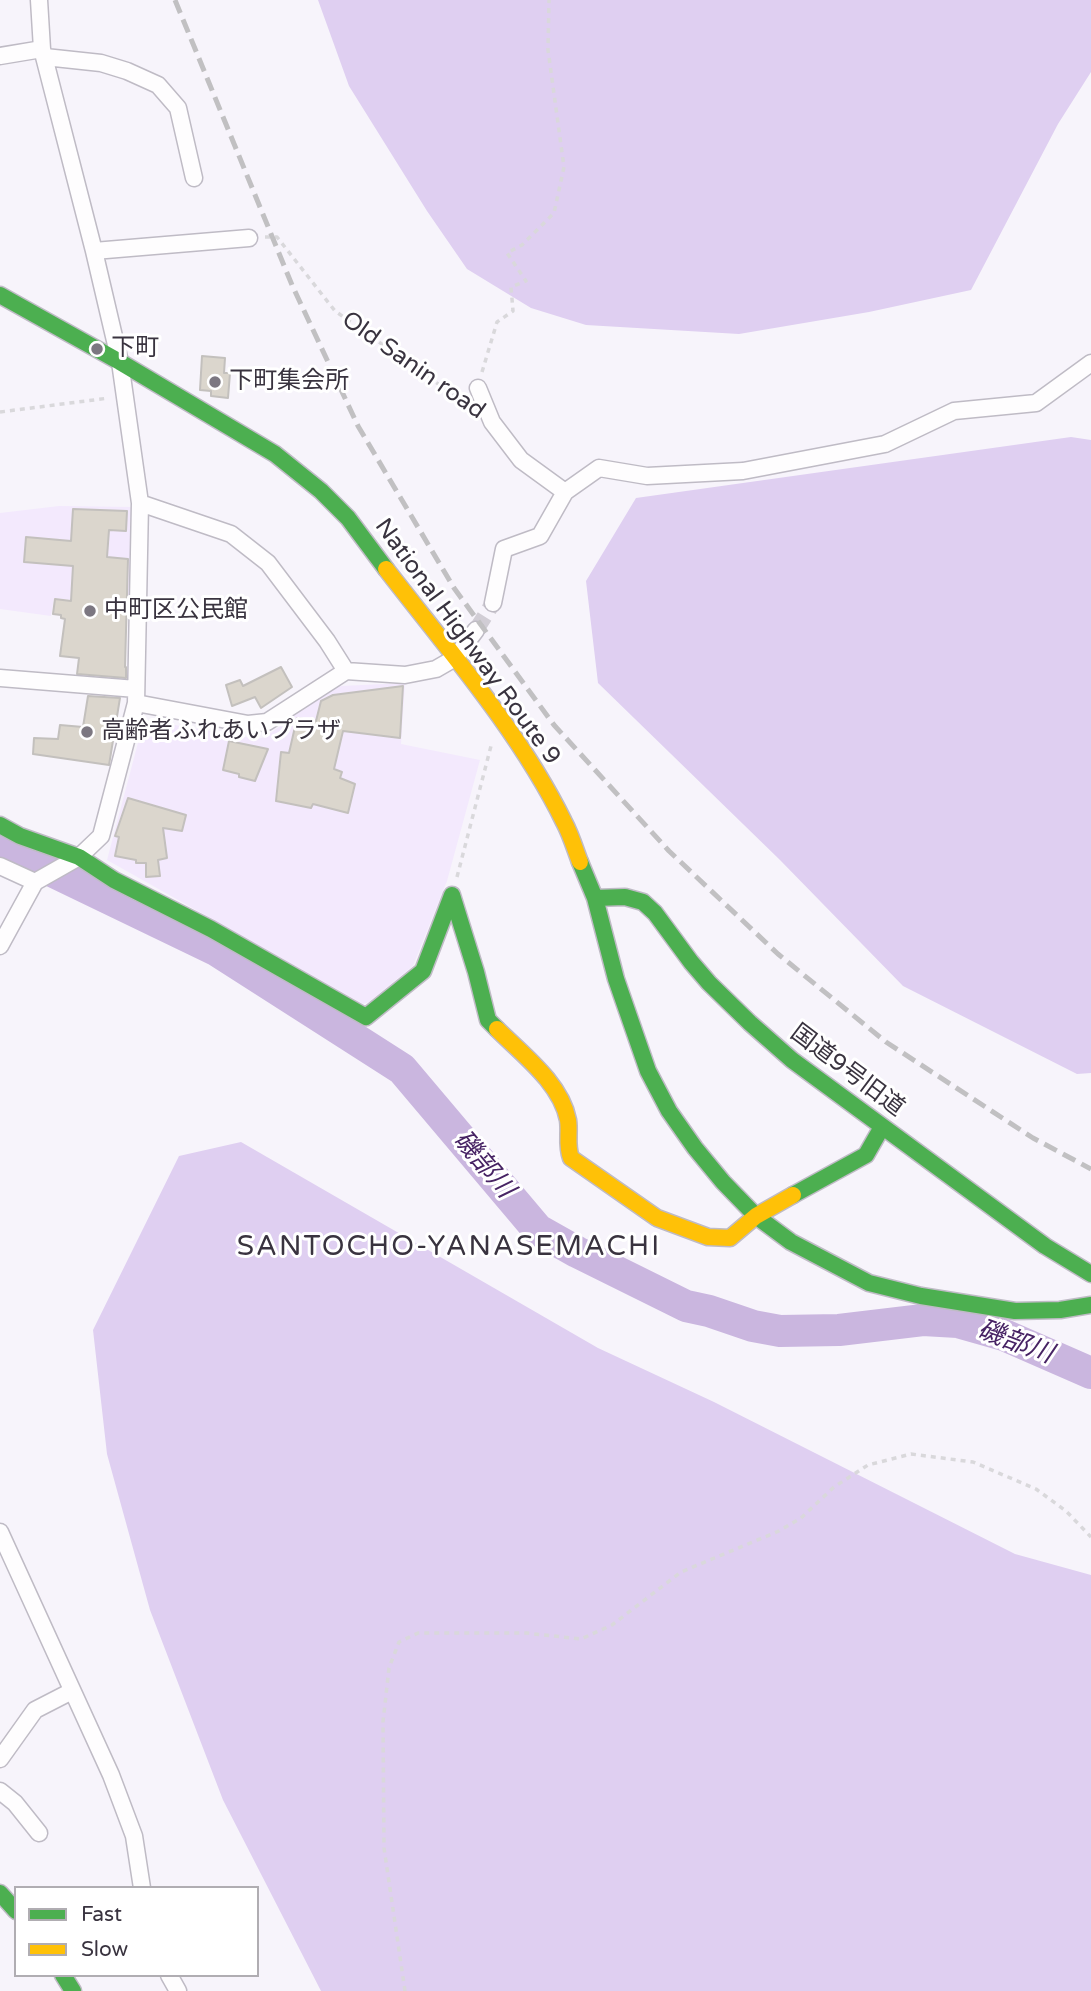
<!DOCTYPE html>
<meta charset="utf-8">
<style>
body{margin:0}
#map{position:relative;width:1091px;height:1991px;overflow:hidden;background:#f7f4fb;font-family:"Varela Round",sans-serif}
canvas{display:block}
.legend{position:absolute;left:14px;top:1886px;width:245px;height:91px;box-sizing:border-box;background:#fff;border:2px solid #b0adb2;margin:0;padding:9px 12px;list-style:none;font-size:21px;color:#39333f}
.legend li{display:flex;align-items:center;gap:14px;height:35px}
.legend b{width:35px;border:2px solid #b0adb2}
</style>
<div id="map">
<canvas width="1091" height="1991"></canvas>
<ul class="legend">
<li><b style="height:9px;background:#4caf50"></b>Fast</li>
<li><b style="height:9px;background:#ffc107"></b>Slow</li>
</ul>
</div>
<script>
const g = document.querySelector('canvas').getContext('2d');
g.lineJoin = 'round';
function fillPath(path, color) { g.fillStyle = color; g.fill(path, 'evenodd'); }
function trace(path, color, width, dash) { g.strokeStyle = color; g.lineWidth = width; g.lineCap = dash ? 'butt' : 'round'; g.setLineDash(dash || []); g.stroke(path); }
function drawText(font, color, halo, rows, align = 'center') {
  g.font = font + ' "Varela Round","Noto Sans JP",sans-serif'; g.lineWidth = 6; g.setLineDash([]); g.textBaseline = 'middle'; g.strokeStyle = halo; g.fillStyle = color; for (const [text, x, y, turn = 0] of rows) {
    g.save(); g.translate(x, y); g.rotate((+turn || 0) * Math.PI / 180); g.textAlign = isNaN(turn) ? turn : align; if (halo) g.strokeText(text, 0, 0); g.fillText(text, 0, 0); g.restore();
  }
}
const built = new Path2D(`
 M59,506L133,507L135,607L54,598L51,616L0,609V513Z
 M405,683L401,744L480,760L447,881L413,966L369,1002L363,1004L107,860L139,739L146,727L153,723H163L257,739L265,737L333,688L341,686Z`);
const forest = new Path2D(`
 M318,0H1091V72L1058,124L971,290L869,312L739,334L586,325L531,308L467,269L427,211L349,86Z
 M1071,437L1091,440V1073L1077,1074L903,986L780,860L598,683L586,581L636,498Z
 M241,1142L598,1348L714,1402L1015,1554L1091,1575V1991H321L223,1800L150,1610L107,1454L93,1330L179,1156Z`);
const river = new Path2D(`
 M0,846L216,950L402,1069L538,1230L577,1252L686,1306L709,1311L753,1326L780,1331L839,1330L923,1320L958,1322L1004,1335L1091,1373`);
const building = new Path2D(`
 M202,356L225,358L224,373H230L228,398L211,396V391L200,390Z
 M73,509L127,511L126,531L109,530L107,557L128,559L125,667H126V678L77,674L79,658L60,656L65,619L61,618V615L53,614L55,599L71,601L73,566L24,562L26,537L71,541Z
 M281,667L292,687L261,708L255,697L232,706L226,685L240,680L243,686Z
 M403,686L400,738L343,731L334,769L342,772L340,778L355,784L348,813L313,804L311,808L276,801L281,752L289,753L297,718L316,721L321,701L333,695Z
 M88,696L120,698L109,765L33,754L34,738L58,739L60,725L83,727Z
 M229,741L268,749L255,781L239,777V774L223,770Z
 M128,798L186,815L182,831L163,828L167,858L158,860L160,876L146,877V863H136V860L115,856L119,837L115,836Z`);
const streetTunnel = new Path2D(`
 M476,630L493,603`);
const path = new Path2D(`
 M265,237H277L335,311L468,405
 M482,372L497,322L513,311L511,287L526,281L507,253L522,245L554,213L564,167L548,50L549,0
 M0,412L109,398
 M457,877L491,746
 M405,1991L384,1848L383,1722L389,1668L399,1642L418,1633H526L581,1639L612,1625L681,1572L779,1531L801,1518L834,1487L868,1465L911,1454L973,1462L1036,1489L1066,1511L1091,1537`);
const street = new Path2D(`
 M0,56L42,49
 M45,57L101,63L127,71L158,85L178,108L194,178
 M94,251L249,238
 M478,388L492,422L521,460L565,492
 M140,503L231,534L268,563L327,641L346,671
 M493,603L504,549L540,536L565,492L599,468L647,476L743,471L885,444L954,411L1036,403L1091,363
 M0,678L136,689
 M136,703L248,724L267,722L346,671L405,675L436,669L455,658L476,630
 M0,866L35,882
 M0,946L35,882L79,857L101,836L136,703L140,503L120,362L94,251L42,49L39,0
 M0,1532L111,1775L134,1836L142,1888
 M0,1759L35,1710L72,1691
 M0,1791L15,1803L39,1833
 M169,1975L178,1991`);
const fast = new Path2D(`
 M0,295L120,362L275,454L321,491L348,518L386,569
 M0,825L20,836L79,857L114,880L211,929L366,1017L423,971L452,895L476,972L488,1020L497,1029
 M580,862L595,898L616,979L648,1071L669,1111L695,1148L723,1182L756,1216L791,1242L869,1283L921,1296L1015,1311L1060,1310L1091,1305
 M595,898L625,897L643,902L655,913L691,962L709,983L750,1023L792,1060L1045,1246L1091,1274
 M793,1195L866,1155L882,1127
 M0,1893L16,1911
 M63,1975L73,1991`);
const slow = new Path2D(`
 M386,569C447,648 520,732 564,822C571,835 575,849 580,862
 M497,1029C522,1054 561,1083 568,1120C570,1133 566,1145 571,1158L657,1218L708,1237L730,1238L756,1216L793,1195`);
const rail = new Path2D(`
 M175,0L292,285L358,426L454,588L554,725L669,851L778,954L886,1042L1033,1138L1091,1169`);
const markers = [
 [97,349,7,"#7c7781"],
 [215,382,7,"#7c7781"],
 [90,611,7,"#7c7781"],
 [87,732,7,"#7c7781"]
];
const poiNames = [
 ["下町",111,349],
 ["下町集会所",229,382],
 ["中町区公民館",104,611],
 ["高齢者ふれあいプラザ",101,732]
];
const streetNames = [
 ["Old Sanin road",413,366,35],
 ["National Highway Route 9",467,642,54],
 ["国道9号旧道",847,1071,37]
];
const waterNames = [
 ["磯部川",483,1165,50],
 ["磯部川",1015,1343,20]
];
const quarterNames = [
 ["SANTOCHO-YANASEMACHI",449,1248]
];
fillPath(built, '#f3e9fd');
fillPath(forest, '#dfcff1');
trace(river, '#cab6df', 32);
fillPath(building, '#dbd6cd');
trace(building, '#c3c0bd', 2);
trace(streetTunnel, '#d1cdd5', 16, [16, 8]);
trace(street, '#bfbbc5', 19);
trace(fast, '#bfbbc5', 19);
trace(slow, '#bfbbc5', 19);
trace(path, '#d9d8db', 3.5, [5, 5]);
trace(street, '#fefdfe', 16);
trace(fast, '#4caf50', 16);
trace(slow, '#ffc107', 16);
trace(rail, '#c1c0c2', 5, [14, 7]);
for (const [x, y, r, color] of markers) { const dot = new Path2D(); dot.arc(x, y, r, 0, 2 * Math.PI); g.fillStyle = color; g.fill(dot); trace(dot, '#fff', 2.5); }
drawText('24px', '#39333f', '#fff', poiNames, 'left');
drawText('24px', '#39333f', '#fff', streetNames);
drawText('italic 26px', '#472364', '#fff', waterNames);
g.letterSpacing = '2px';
drawText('28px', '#39333f', '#fff', quarterNames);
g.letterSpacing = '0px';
</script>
